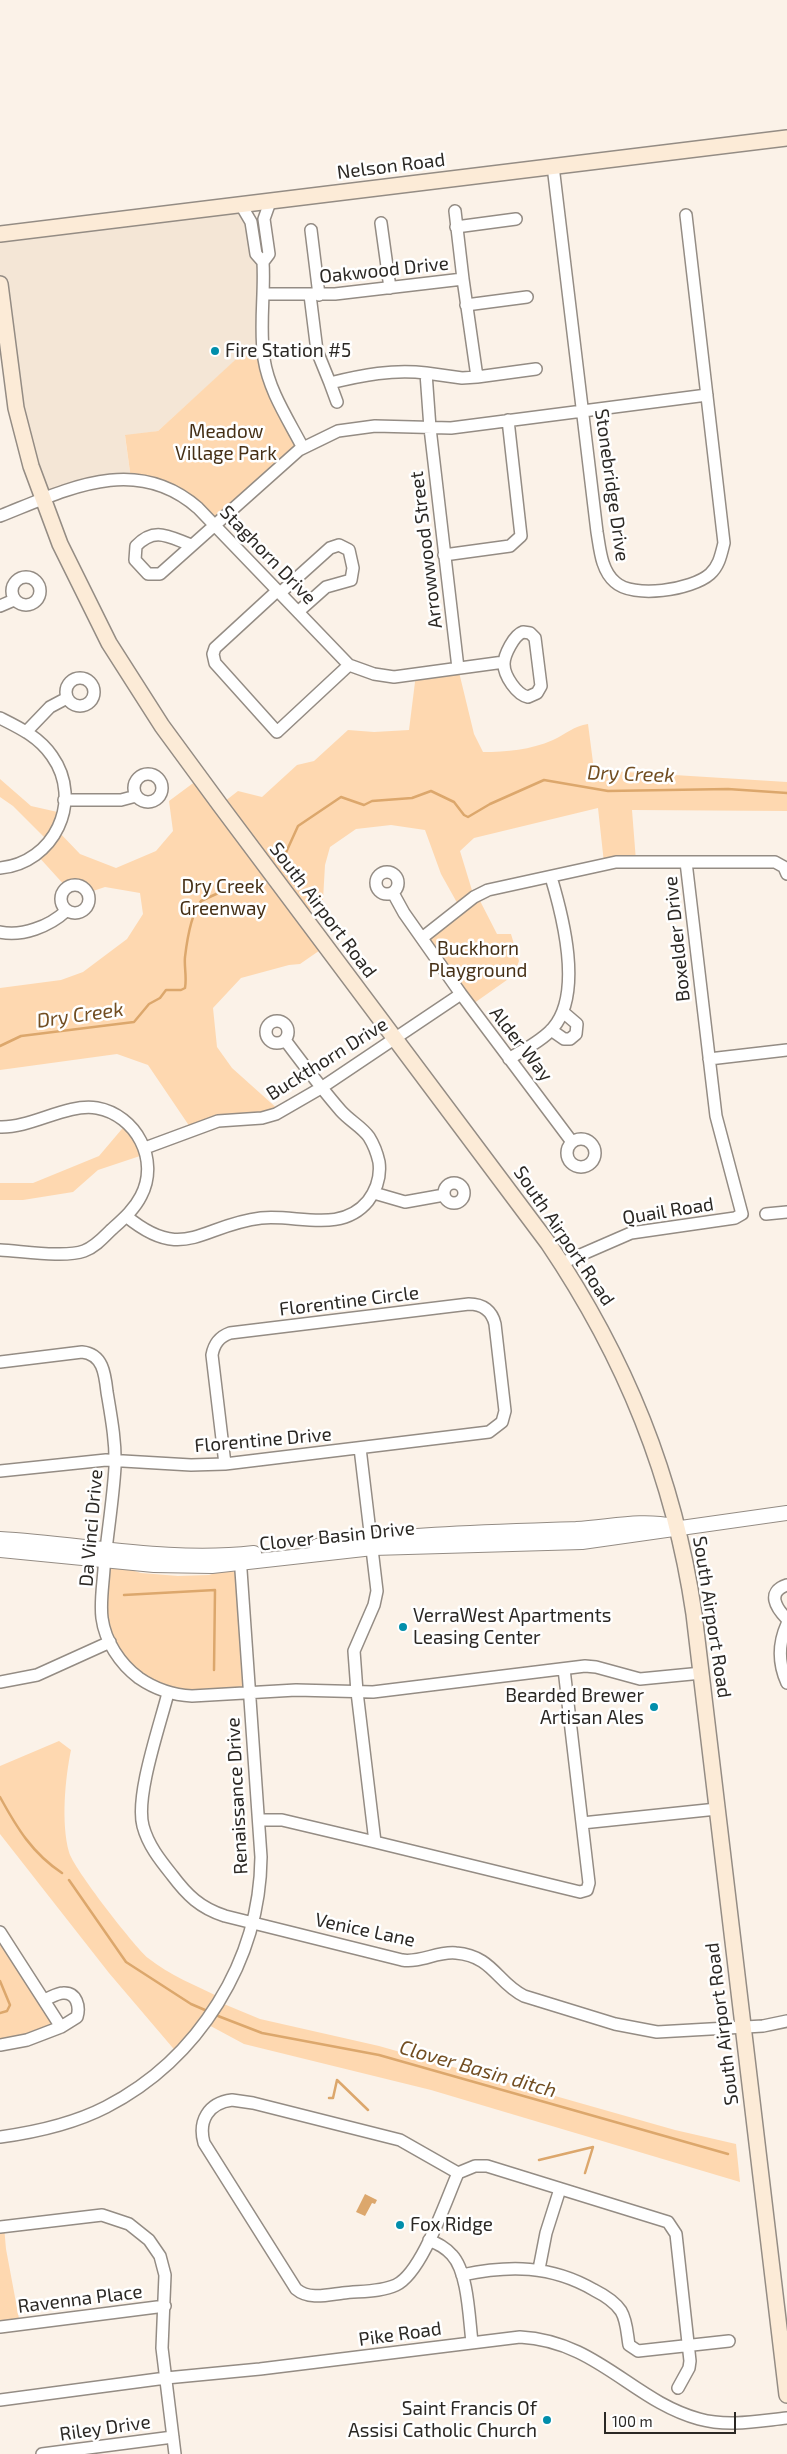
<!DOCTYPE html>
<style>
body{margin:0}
#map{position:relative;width:787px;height:2454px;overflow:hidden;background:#fbf2e8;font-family:"Exo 2",sans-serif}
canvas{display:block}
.scale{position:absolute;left:604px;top:2412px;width:132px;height:22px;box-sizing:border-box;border:2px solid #2b2824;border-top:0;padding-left:6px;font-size:15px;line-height:18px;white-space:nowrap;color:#2b2824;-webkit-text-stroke:4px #fff;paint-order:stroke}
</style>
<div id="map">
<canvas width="787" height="2454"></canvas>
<div class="scale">100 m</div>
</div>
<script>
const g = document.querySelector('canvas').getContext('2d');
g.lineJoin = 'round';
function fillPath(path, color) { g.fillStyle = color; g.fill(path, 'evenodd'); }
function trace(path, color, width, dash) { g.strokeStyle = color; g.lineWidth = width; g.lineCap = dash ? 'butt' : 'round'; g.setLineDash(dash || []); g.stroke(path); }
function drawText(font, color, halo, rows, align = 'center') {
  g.font = font + ' "Exo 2",sans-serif'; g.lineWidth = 5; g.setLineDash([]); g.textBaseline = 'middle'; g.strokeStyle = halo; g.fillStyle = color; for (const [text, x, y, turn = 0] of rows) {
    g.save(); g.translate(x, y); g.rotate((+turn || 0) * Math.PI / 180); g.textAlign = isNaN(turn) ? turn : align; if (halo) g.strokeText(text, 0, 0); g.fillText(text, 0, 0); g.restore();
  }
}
const built = new Path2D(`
 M241,205L263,262V348L246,351L158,431L125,436L131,479L42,499L31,466L0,284V234Z`);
const green = new Path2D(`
 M263,348L264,359L303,448L215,524L198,508L131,479L125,435L158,431L246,350Z
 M458,668L474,734L483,752C507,752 530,750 553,740C566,734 574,726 588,724L594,770L787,782V811L632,810L636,861L604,863L598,808L474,838L460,851L474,897L477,895L497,934H511L519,961L514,975L470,1006L422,938L460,908L441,874L425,830L391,825L356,829L330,847L325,865L323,900L303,915L326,946L300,964L289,965L241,978L213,1008L217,1047L232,1068L280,1111L192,1130L148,1065L117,1054L0,1070V988L61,980L83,972L127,939L143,914L140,893L105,887L87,893L78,886L67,888L37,855L49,842L13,806L0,797V779L31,806L62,813L57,830L80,854L116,868L156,851L173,831L169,801L200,778L220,805L238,791L262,797L297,765L314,761L348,730L374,732L409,730L416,674Z
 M127,1123L146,1154L98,1170L73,1192L23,1200H0V1183H33L99,1156Z
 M105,1566L125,1568L141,1573L178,1576L209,1575L221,1571L241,1572L249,1692L192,1696L134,1674L104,1627Z
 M59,1741L71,1750C65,1779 61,1823 69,1852C73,1868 134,1946 148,1958C169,1975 197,1986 221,1998L219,2002L260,2019L379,2046L675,2130L736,2144L740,2182L431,2090L244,2044L205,2023L178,2054L109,1973L0,1834V1766Z
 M0,1932L61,2027L0,2045Z
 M4,2226L6,2249L20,2324L0,2327V2227Z`);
const water = new Path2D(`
 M365,2194L377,2200L375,2204L372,2203L365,2216L356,2212Z`);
const stream = new Path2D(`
 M283,859L298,826L341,797L364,805L372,801L412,798L431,791L454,802L464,815L468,817L490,804L544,780L608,791L728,789L787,793
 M0,1046L21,1036L134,1022L149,1004L160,998L166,990H181L185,988C187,977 184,967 185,957C187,940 191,914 201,901L227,889L257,888
 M124,1595L215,1590L214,1670
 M0,1797C17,1828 32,1853 62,1873
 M69,1880L126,1962L191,2004L205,2010
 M0,1981L10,2005L7,2011L0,2013
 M218,2016L262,2033L379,2055L728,2154
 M337,2080L368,2110
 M329,2098H333L337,2080
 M539,2160L593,2147L585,2173`);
const minor = new Path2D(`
 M553,166L597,532C600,549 601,570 615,582C633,599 692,590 710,574C719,566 721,555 724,543L686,215
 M241,205L251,222L256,254L263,262C265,294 259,327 264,359C269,391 288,419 303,448
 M455,211L463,279
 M381,223L390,288
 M456,227L516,219
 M311,230L319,295
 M263,262L269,254L264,219L270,202
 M264,294H335L463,279L477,377L462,378L426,373L430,428L458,668
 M310,295L317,351L330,383C363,375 393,369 426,373
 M466,305L527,297
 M477,377L536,369
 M330,383L337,402
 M0,516C66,490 135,453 198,508L349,665L374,674L394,677L504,662
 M191,545C169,537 155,526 136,546L135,560L148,574H160L299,450L338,431L375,426L451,428L707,395
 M444,555L510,546L521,536L508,420
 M12 591a14 14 0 1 1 28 0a14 14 0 1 1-28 0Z
 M277,591L215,648L213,654L215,663L277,732L349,665
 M280,593L330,548L339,545L349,550L353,568L351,580L326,587L299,611
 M0,606L14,600
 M523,632L530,633L535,638L541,686L537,693L528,697C517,695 504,676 504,664C504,655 514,635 523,632Z
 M66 692a14 14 0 1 1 28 0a14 14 0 1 1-28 0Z
 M0,718C20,728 39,737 52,756C84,801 54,863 0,868
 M26,732L50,707L67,698
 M134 788a14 14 0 1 1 28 0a14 14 0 1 1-28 0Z
 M64,800H121L136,796
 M376 883a11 11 0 1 1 22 0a11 11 0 1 1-22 0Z
 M61 899a14 14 0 1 1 28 0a14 14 0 1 1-28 0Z
 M393,893L404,913L461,994L572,1142
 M0,932C22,937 50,926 66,911
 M422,938L474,897L488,890L616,862H775L784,867L787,874
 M266 1032a11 11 0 1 1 22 0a11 11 0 1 1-22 0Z
 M551,1030L564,1039H570L576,1034L577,1024L563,1012
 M509,1059C523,1050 542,1041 553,1028C583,993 563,917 551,877
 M709,1059L787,1050
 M0,1127C32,1128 66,1103 97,1108C136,1115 160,1160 141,1196C134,1210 122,1220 111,1230C103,1238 95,1247 84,1251C65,1258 22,1251 0,1250
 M567 1153a14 14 0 1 1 28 0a14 14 0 1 1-28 0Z
 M145,1148L218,1121L262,1118L276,1114L321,1088L461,994
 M444 1193a10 10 0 1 1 20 0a10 10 0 1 1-20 0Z
 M374,1193L405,1202L444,1195
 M766,1214L787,1212
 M126,1216C184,1264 201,1225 261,1218C297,1214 341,1234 368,1201C377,1189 381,1177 379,1162C377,1153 374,1145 369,1137C362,1127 350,1121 341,1111C321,1088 303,1064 285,1040
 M562,1263L631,1233L735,1218L742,1214L716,1116L686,862
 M0,1362L82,1352C103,1354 105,1374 107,1392C111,1416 116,1442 115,1467C113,1501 107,1535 104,1569C103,1585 100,1602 102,1618C105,1641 120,1664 139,1678C155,1689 173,1695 192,1696L296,1690L373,1692L585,1666L596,1667L640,1679L702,1673
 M0,1471L106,1460L191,1465L225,1464L489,1432L502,1422L505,1411L495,1324C492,1311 483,1304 469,1304L230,1333C219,1337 214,1344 212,1355L225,1464
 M787,1585C766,1592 776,1608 787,1619
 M787,1624C778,1644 778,1663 787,1683
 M0,1682L37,1675L110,1642
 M357,1692L375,1842L580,1892L587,1890L589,1883L564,1669
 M357,1692L354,1651L374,1605L377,1591L360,1448
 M168,1693C160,1725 135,1796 143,1826C148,1845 160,1860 172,1875C187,1895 200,1908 225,1916L402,1960C421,1963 437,1951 456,1953C493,1956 497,1983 524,1996L615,2024L657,2032L763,2026L787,2021
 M259,1820H282L375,1842
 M582,1823L717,1809
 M0,1932L61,2027L27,2040L0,2045
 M44,2000C50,1998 57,1993 63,1993C77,1992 80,2007 77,2017L61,2027
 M232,2100L253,2103L400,2140L458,2173C446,2200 422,2273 396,2285C381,2292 360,2291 343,2293C327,2295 309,2300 296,2289L204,2143C198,2121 208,2103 232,2100Z
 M0,2137C37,2132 73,2124 106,2107C199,2059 260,1961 261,1857L240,1556
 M458,2173L475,2166H487L668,2222L676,2234L690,2361L689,2368L678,2388
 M0,2227L102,2215L129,2224L149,2240L160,2256L165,2275L162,2348L175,2454
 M429,2240C438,2244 445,2247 452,2255C468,2272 469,2318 472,2342
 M539,2269L546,2233L560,2189
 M462,2275C509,2265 551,2265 594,2290C604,2295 615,2302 621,2311C627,2321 627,2334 629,2345L638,2351L729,2341
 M0,2327L165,2306
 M0,2400L166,2378L260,2369L520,2337C597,2341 633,2401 699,2419C728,2427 758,2421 787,2418
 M42,2454L173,2437`);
const tertiary = new Path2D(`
 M0,1539C84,1544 170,1563 254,1553
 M317,1546C404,1534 489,1532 576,1529C611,1527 640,1519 674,1526
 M0,1550L154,1565L212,1566L373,1548L582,1542L787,1513`);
const secondary = new Path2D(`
 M0,234L787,138
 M0,284L16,408L31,466L60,544L109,643L162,726L220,805L548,1243C625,1357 674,1477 694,1614L787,2395`);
const markers = [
 [215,351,5,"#018eab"],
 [403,1627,5,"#018eab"],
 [654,1707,5,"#018eab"],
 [400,2225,5,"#018eab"],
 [547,2420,5,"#018eab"]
];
const streetNames = [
 ["Nelson Road",391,166,-7],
 ["Oakwood Drive",384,270,-6],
 ["Stonebridge Drive",612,485,82],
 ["Arrowwood Street",426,550,-97],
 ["Staghorn Drive",268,555,46],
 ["South Airport Road",323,910,53],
 ["Boxelder Drive",677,939,-96],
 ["Alder Way",521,1044,52],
 ["Buckthorn Drive",327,1059,-32],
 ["Quail Road",668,1211,-9],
 ["South Airport Road",564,1236,56],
 ["Florentine Circle",349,1301,-7],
 ["Florentine Drive",263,1440,-5],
 ["Da Vinci Drive",91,1528,-85],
 ["Clover Basin Drive",337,1536,-6],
 ["South Airport Road",712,1617,81],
 ["Renaissance Drive",237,1796,-93],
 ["Venice Lane",365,1930,12],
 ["South Airport Road",722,2024,-97],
 ["Ravenna Place",80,2299,-7],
 ["Pike Road",400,2334,-8],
 ["Riley Drive",105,2428,-8]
];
const poiNames = [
 ["Fire Station #5",225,351],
 ["VerraWest Apartments",413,1616],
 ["Leasing Center",413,1638],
 ["Bearded Brewer",644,1696,"right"],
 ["Artisan Ales",644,1718,"right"],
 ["Fox Ridge",410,2225],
 ["Saint Francis Of",537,2409,"right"],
 ["Assisi Catholic Church",537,2431,"right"]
];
const parkNames = [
 ["Meadow",226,432],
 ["Village Park",226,454],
 ["Dry Creek",223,887],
 ["Greenway",223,909],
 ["Buckhorn",478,949],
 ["Playground",478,971]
];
const waterNames = [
 ["Dry Creek",631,774,2],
 ["Dry Creek",80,1015,-8],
 ["Clover Basin ditch",478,2069,16]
];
fillPath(built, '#f4e6d6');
fillPath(green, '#fed8b0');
fillPath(water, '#dca76c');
trace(stream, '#dca76c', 2.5);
trace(minor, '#948c84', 14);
trace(tertiary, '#948c84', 16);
trace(secondary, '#948c84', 18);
trace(minor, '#fff', 11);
trace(tertiary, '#fff', 14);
trace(secondary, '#fcebd7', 15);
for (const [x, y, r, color] of markers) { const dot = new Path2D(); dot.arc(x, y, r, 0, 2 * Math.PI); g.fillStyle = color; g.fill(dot); trace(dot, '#fff', 2); }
drawText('19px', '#2b2824', '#fff', streetNames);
drawText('19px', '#2b2824', '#fff', poiNames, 'left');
drawText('19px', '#463016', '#fff', parkNames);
drawText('italic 20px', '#724e22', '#fff', waterNames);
</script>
